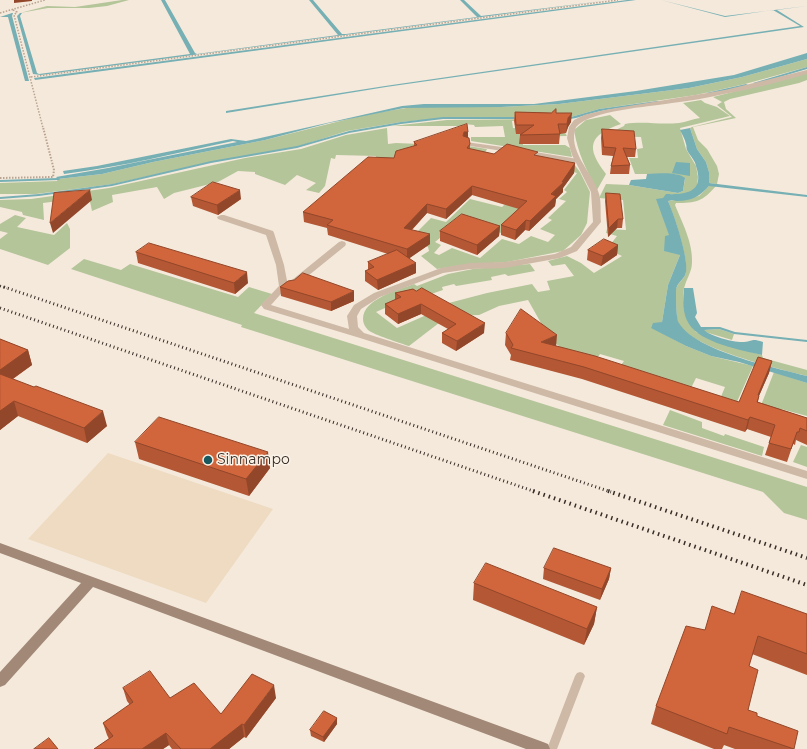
<!DOCTYPE html>
<style>
body{margin:0}
canvas{display:block;background:#f4e9db}
</style>
<canvas width="807" height="749"></canvas>
<script>
const g = document.querySelector('canvas').getContext('2d');
g.lineJoin = 'round';
function fillPath(path, color) { g.fillStyle = color; g.fill(path, 'evenodd'); }
function trace(path, color, width, dash) { g.strokeStyle = color; g.lineWidth = width; g.lineCap = dash ? 'butt' : 'round'; g.setLineDash(dash || []); g.stroke(path); }
function drawText(font, color, halo, rows, align = 'center') {
  g.font = font + ' Montserrat,sans-serif'; g.lineWidth = 3; g.setLineDash([]); g.textBaseline = 'middle'; g.strokeStyle = halo; g.fillStyle = color; for (const [text, x, y, turn = 0] of rows) {
    g.save(); g.translate(x, y); g.rotate((+turn || 0) * Math.PI / 180); g.textAlign = isNaN(turn) ? turn : align; if (halo) g.strokeText(text, 0, 0); g.fillText(text, 0, 0); g.restore();
  }
}
const green = new Path2D(`
 M122,0H129L107,6L89,8H48L20,13L47,6L75,7Z
 M807,59V67L745,84L696,95L599,109L571,117L443,118L401,122L347,131L296,147L210,162L113,184L36,194H0V183L57,181L58,179L102,174L153,162L265,140L364,115L412,107H501L559,104L689,88L742,77Z
 M807,73V80L799,83L730,99L724,102L726,109L736,118L693,127L698,140L707,149L717,166L719,174L717,184L709,183V172L706,162L697,149L690,128L692,127L732,117L717,105L722,102L713,97Z
 M701,100L705,103L717,107L730,116L680,128L686,149L696,166L698,177L697,186L691,192L682,195L666,194C665,224 665,229 680,255L668,285L662,322L651,327L686,346L711,356L753,366L736,404L720,399L725,387L696,378L690,390L621,365L624,361L600,354L593,364L568,353L533,326L541,323L528,300L499,306L479,315L448,316L409,346C400,343 374,335 368,330C365,327 363,323 363,319C363,299 398,290 414,284L417,286L448,274L473,269L530,264L535,271L508,276L505,274L491,277L492,280L456,286L454,284L442,287L443,290L428,295L423,291L376,312L397,328L440,309L445,304L487,293L532,284L538,292L550,290L547,281L574,276L565,264L552,266L548,261L567,256L581,263L594,273L622,256L607,249L617,236L606,233L607,229L626,230L623,200L599,198L606,184L629,185L678,193L683,191L685,179L675,174H635L629,158H638L637,149L643,148L641,137L603,136L624,126L625,124C643,121 660,125 679,123C686,122 693,119 700,118L683,103Z
 M610,115L621,124C589,135 585,147 606,174L597,190C586,169 578,154 574,130L586,120Z
 M539,119V121H512L513,128L558,130L565,133L567,136L522,137L523,145H565L570,148L572,157L471,141V137H505L503,126L475,127L474,125L464,124L463,126H392L447,120Z
 M387,128L388,144L396,143L468,146L487,149L485,153L373,165L376,156L336,155L335,159L331,158L325,186L319,193L306,190L316,183L297,175L285,185L255,174V172L238,171L218,182L174,193L164,199L157,187L112,195L113,202L92,211L89,197L43,203L44,220L23,215L22,212L0,207V200L31,199L109,188L245,158L301,149L346,135Z
 M544,157L574,164L580,172L590,192L587,223L581,235L563,251L507,262L463,265L437,269L421,256L429,251L428,247L411,238L431,218L446,222L470,199L502,207L524,186L549,188L501,233L489,228L456,225L435,242L441,245L434,253L439,255L452,248L480,258L502,239L519,244L531,236L548,242L555,235L540,229L552,220L548,218L566,201L559,199L567,192L564,190L577,173L558,168Z
 M709,186H716C702,202 696,203 676,203L675,205C682,222 693,243 692,262C692,271 688,276 685,285C679,301 689,317 696,332L726,345L762,355L763,358L807,370V376C780,369 688,348 678,322C676,317 676,295 676,289C678,282 686,278 686,271C688,257 674,215 668,201L699,196Z
 M15,215L26,218L17,227L54,235L67,223L70,229V248L48,265L0,249V239L8,233L0,231V224Z
 M84,259L121,270L130,264L238,297L249,287L272,294L254,313L807,487V520L784,513L763,492L241,327L242,325L71,269Z
 M719,329L734,334L732,340L705,332L703,330Z
 M774,372L807,383V416L781,409L775,418L758,413Z
 M670,410L702,422V428L724,436L725,434L764,447L762,456L663,425Z
 M801,445L807,447V467L793,462Z`);
const plaza = new Path2D(`
 M108,453L273,509L206,603L28,539Z`);
const water = new Path2D(`
 M161,0H165L195,53L197,54L338,35L309,0H313L342,34H346L477,17L460,0H464L481,16L611,0L41,75L33,74L17,16L20,13H22L20,16L37,73L39,74L190,54Z
 M627,0H636L35,80L34,78Z
 M661,0L725,16L807,6L777,10L804,27L386,87L226,113V111L385,86L800,26L773,10L725,17Z
 M12,13H13L12,16L29,81H25L8,17H0Z
 M807,53V59L742,77L689,88L559,104L501,107L404,108L329,123L265,140L153,162L102,174L58,179L56,177L108,168L237,142L233,141C177,153 120,167 64,174L63,171L97,166L231,139L246,141L256,139L402,106L424,104H534L636,91L734,75Z
 M690,128L697,149L706,162L709,172V183L807,195V197L709,186C700,196 692,201 677,201C673,200 672,200 668,201C674,214 689,259 686,272C685,279 677,282 676,290C676,296 676,319 679,323C695,351 776,368 807,376V383L739,362L711,356L686,346L651,328L653,323L662,322L668,285L680,255L664,251L665,236L669,235L656,199L663,198L666,194C686,195 705,192 696,166C695,160 690,156 687,150C686,147 687,147 686,144C685,139 682,134 680,130Z
 M676,162L690,163V176L672,173Z
 M647,174C658,174 675,171 685,178L683,191L678,193L629,185L631,180L646,179Z
 M684,288H693L697,313L695,317L701,327H720L735,332L807,340V342L734,334L719,329L704,330C710,336 735,343 744,342C754,341 751,338 763,342L762,355C741,350 701,343 689,324C682,314 683,299 684,288Z`);
const stream = new Path2D(`
 M807,67V69L756,84L753,83Z
 M746,84L748,85L747,86L708,94L706,93Z
 M657,101L659,102L658,103C637,107 614,107 593,113C584,115 572,121 563,118L565,117H571L599,109Z
 M443,117H521L523,118L521,119H443L401,124L349,133L297,148L211,163L112,186L39,196L0,199V197L39,194L112,184L211,161L297,146L349,131L401,122Z
 M58,178L60,179L59,180L0,182V180Z`);
const pathFar1 = new Path2D(`
 M13,10L17,12L14,15L43,128
 M0,13L45,0
 M31,77L618,0`);
const path = new Path2D(`
 M0,178L53,177L54,170L43,127`);
const lane = new Path2D(`
 M466,142L509,148L512,150L509,152L464,145V143Z
 M529,151L578,159L581,161L578,163L527,154L526,153Z
 M580,672L583,673L585,676L557,749H547L575,676L577,673Z`);
const street = new Path2D(`
 M807,70V74C779,82 752,89 724,94C707,98 690,101 672,103C649,107 591,110 576,127C567,150 591,171 598,191C602,200 600,212 601,222L577,251L560,258L505,268L470,269L443,273L380,297L361,309L357,316L358,327L364,333L807,471V479L360,338L264,309L261,305L279,286L276,265L266,235L218,219L217,217L221,215H224L273,231L274,233L284,265L288,286L271,305L349,329L347,316L354,305L374,293L441,268L470,263L505,262L555,254L571,247L593,222L591,192L572,155L567,138L569,127L574,120L584,115L605,110L725,90Z
 M342,241L345,242L346,244L345,246L298,284H292L291,282L292,280L339,242Z`);
const secondary = new Path2D(`
 M0,543L543,742L548,744L550,749H526L93,587L5,685L0,687V672L81,583L0,553Z`);
const railFar2 = new Path2D(`
 M0,286L7,288`);
const railFar1 = new Path2D(`
 M4,287L611,492
 M0,308L536,492`);
const rail = new Path2D(`
 M533,491L807,585
 M608,491L807,558`);
const wall = new Path2D(`
 M515,112L556,113L571,122L568,127L566,133L560,134L559,144H519L520,135L521,134H516L514,121Z
 M602,129L636,149L635,157H627L630,165L629,174H610L611,166L613,156L602,155L601,138Z
 M468,138L470,144V149L494,154L537,156L575,163L574,173L563,188V192L556,199L555,206L529,231L525,230L515,240L501,235V225L519,209L472,195L446,219L427,213L412,230L430,244L409,258L416,273L378,290L365,281V271L368,270V262L388,254L328,235L327,228L304,222L303,212L394,158L414,146V142Z
 M606,193L623,219L622,228H617L608,237L605,201Z
 M191,197L241,199L218,215L193,206Z
 M500,226L499,236L477,255L440,241V231Z
 M618,245L617,255L601,266L587,260L588,250Z
 M136,252L248,283L235,294L138,263Z
 M280,287L354,301L331,311L281,296Z
 M413,289L484,333L456,351L442,343V333L448,329L421,314L398,324L385,314V304L395,300V293Z
 M506,333L556,346L739,402L772,361L769,373L759,396L758,402L807,418V445L796,440L795,445L793,444L787,462L765,455L771,437L747,429L745,432L582,379L510,360L511,355L505,345Z
 M0,339L28,350L32,365L13,379L107,426L87,443L18,416L0,430Z
 M135,442L270,468L249,496L139,459Z
 M544,568H611L609,579L600,600L543,579Z
 M474,583L597,607L594,624L584,645L473,600Z
 M734,614H807V675L752,654L749,666L748,710L794,749H735L724,745L722,749H714L651,724L656,706L705,630Z
 M123,688L170,698L221,714L276,698L246,738L244,737L229,749H172L169,745L163,749H94L109,739L107,735L103,723L130,705L127,701Z
 M337,718V724L324,742L311,736L310,730Z`);
const shadedWall = new Path2D(`
 M14,0H32V1L14,3Z
 M572,113L571,122L568,127L566,133L568,118Z
 M464,132H468V141L463,136Z
 M575,163L574,173L563,188V192L556,199L555,206L529,231L530,221L562,182Z
 M472,186V195L446,219V209Z
 M90,190L92,200L53,233L50,223Z
 M240,190L241,199L218,215L217,205Z
 M427,204V213L404,238V228Z
 M618,219L617,228L608,237L609,228Z
 M526,220L525,230L515,240L516,230Z
 M500,226L499,236L477,255V245Z
 M430,234V244L407,260V249Z
 M618,245L617,255L601,266L603,256Z
 M416,263V273L378,290L377,280Z
 M247,272L248,283L235,294L234,283Z
 M354,291V301L331,311V302Z
 M421,304V314L398,324V314Z
 M485,323L484,333L456,351L457,341Z
 M557,335L556,347L541,342Z
 M28,350L32,365L1,387L0,384V370Z
 M772,361L769,373L754,407L758,395Z
 M14,401L18,416L0,430V411Z
 M103,411L107,426L87,443L84,428Z
 M750,417L747,429L745,432L748,420Z
 M268,452L270,468L249,496L246,479Z
 M611,568L609,579L600,600L602,589Z
 M597,607L594,624L584,645L587,629Z
 M274,685L276,698L246,738L244,725Z
 M337,718V724L324,742L323,737Z
 M242,724L244,737L229,749H210Z
 M166,733L169,745L163,749H142Z`);
const building = new Path2D(`
 M556,109V113H572L568,118L567,124H558L560,134L520,135L534,125H516L515,112L551,113Z
 M467,124L468,132H464L463,136L469,138L470,144L467,148L494,154L507,144L538,152L534,155L575,163L562,182H564L551,194L556,196L530,221L526,220L516,230L501,225L527,201L472,186L446,209L427,204L404,228L430,234L407,249L327,225L333,220L303,212L368,157L394,158L396,151L417,145L414,142Z
 M602,129L634,131L636,149L623,148L630,165L611,166L616,148L604,147Z
 M213,182L240,190L217,205L191,197Z
 M90,190L50,223L54,193Z
 M606,193L620,194L623,219H618L609,228Z
 M462,214L500,226L477,245L440,231Z
 M604,239L618,245L603,256L588,250Z
 M149,243L247,272L234,283L136,252Z
 M397,250L416,263L377,280L365,271L374,267L368,262Z
 M303,273L354,291L331,302L280,287L288,281L294,280Z
 M422,288L485,323L457,341L442,333L456,324L421,304L398,314L385,304L401,297L395,293L413,289L416,291Z
 M521,309L557,335L541,342L595,356L739,402L758,357L772,361L758,395L759,396L757,402L807,418V431L800,428L799,432H797L791,449L769,443L775,425L750,417L748,420L584,367L511,348L513,345L506,333Z
 M0,339L28,350L0,370Z
 M0,374L34,387L36,386L103,411L84,428L14,401L0,411Z
 M159,417L268,452L246,479L135,442Z
 M554,548L611,568L602,589L544,568Z
 M486,563L597,607L587,629L474,583Z
 M742,591L807,614V654L758,636L749,666L758,670L748,710L757,713V716L798,731L794,749L729,727L727,734L656,706L686,626L705,630L712,606L734,614Z
 M150,671L170,698L194,683L221,714L252,674L274,685L244,725L242,724L210,749H181L166,733L142,749H94L113,736L103,723L133,702L123,688Z
 M324,711L337,718L323,737L310,730Z
 M49,738L58,749H34Z`);
const markers = [
 [208,460,5,"#19585f"]
];
const poiNames = [
 ["Sinnampo",217,460]
];
fillPath(green, '#b5c59a');
fillPath(plaza, '#eedbc1');
fillPath(water, '#77b0b4');
fillPath(stream, '#77b0b4');
trace(pathFar1, '#baa390', 1.5, [1.5, 1.5]);
trace(path, '#baa390', 2, [1.5, 1.5]);
fillPath(lane, '#ceb9a6');
fillPath(street, '#ceb9a6');
fillPath(secondary, '#a28877');
trace(railFar2, '#392e27', 2.5, [1, 2.5]);
trace(railFar1, '#392e27', 3, [1, 3]);
trace(rail, '#392e27', 4, [1.5, 4]);
fillPath(wall, '#b45734');
fillPath(shadedWall, '#92472a');
fillPath(building, '#d1653c');
trace(building, '#92472a', 1);
for (const [x, y, r, color] of markers) { const dot = new Path2D(); dot.arc(x, y, r, 0, 2 * Math.PI); g.fillStyle = color; g.fill(dot); trace(dot, '#fbf3e8', 1.5); }
drawText('14px', '#392e27', '#fbf3e8', poiNames, 'left');
</script>
